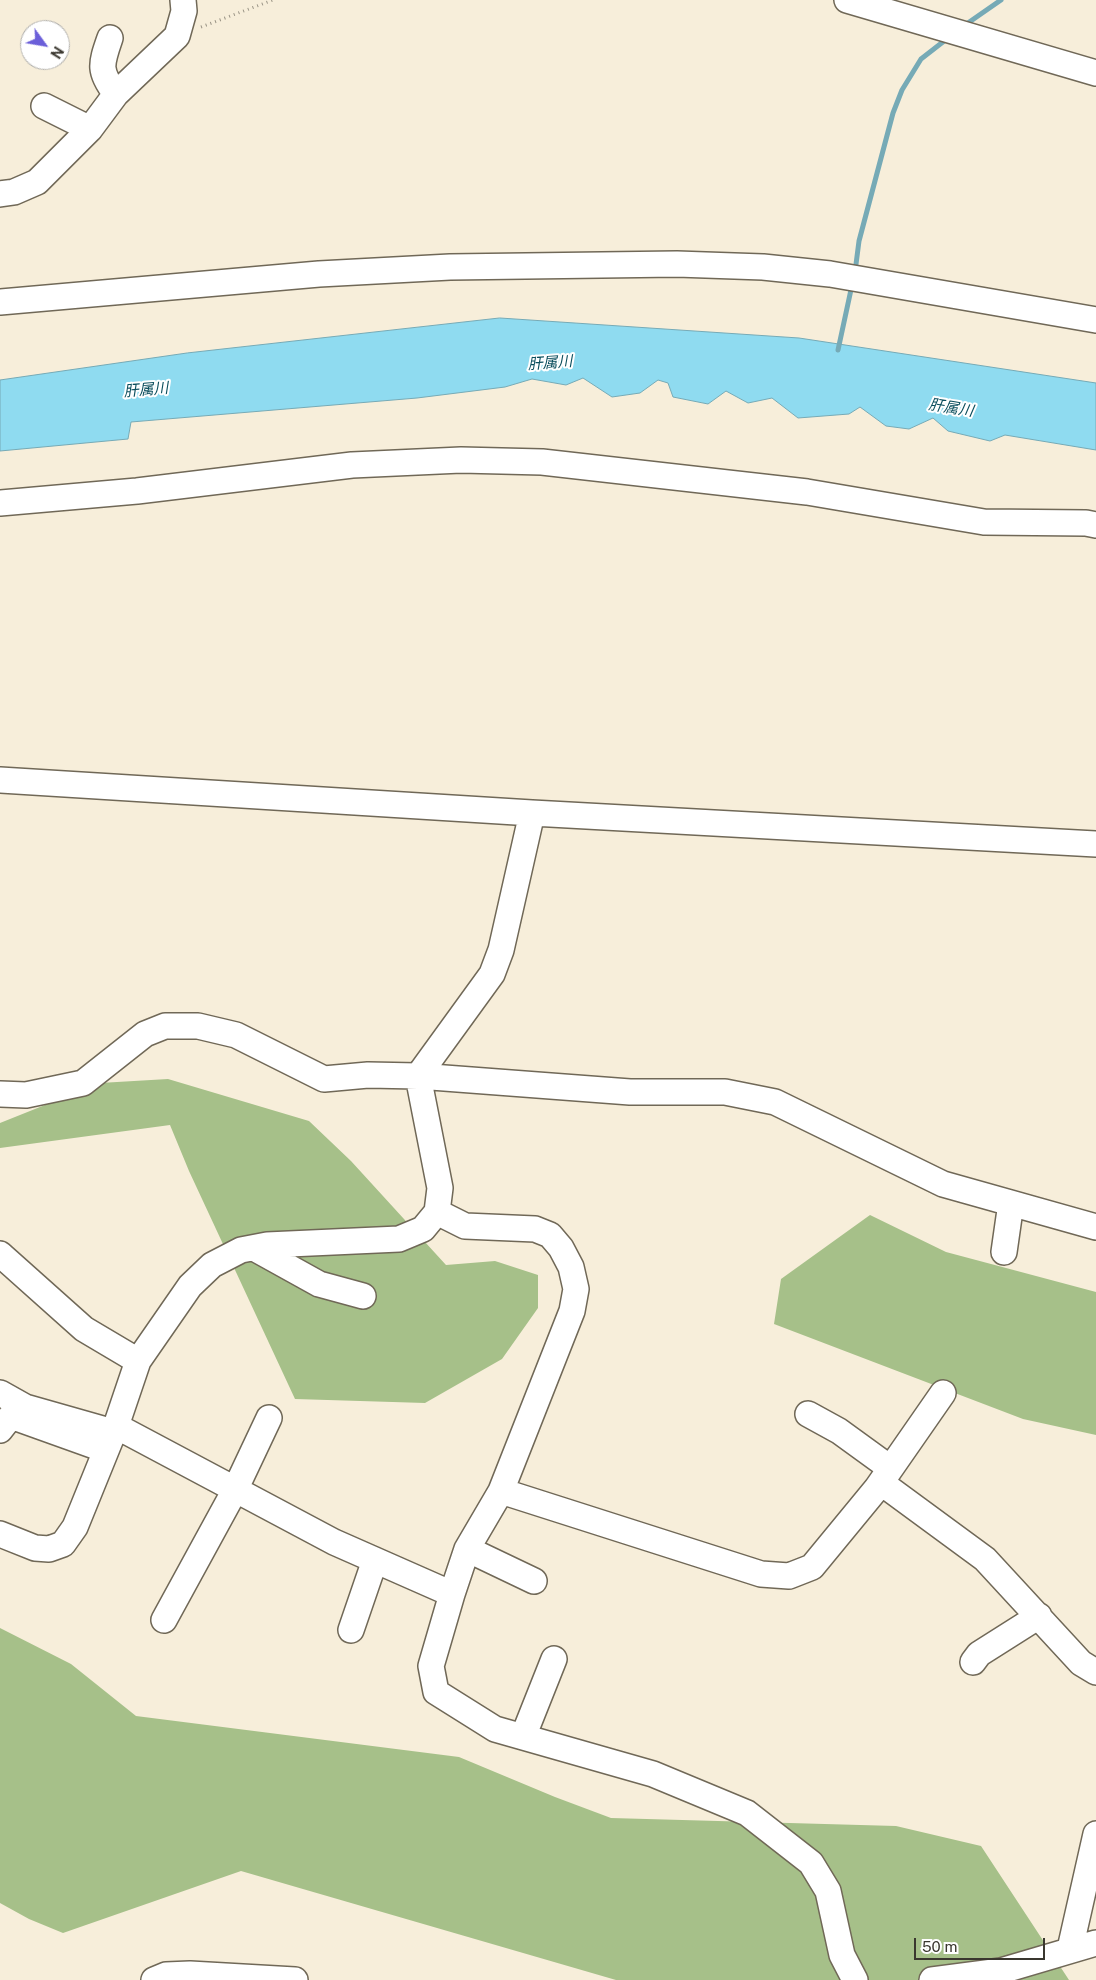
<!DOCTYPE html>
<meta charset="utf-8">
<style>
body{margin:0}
#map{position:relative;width:1096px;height:1980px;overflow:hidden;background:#f7eeda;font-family:"Public Sans",sans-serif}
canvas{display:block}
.north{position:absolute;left:20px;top:20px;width:50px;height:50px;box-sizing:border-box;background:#fff;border:1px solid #b0afac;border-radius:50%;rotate:122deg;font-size:14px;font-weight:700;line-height:20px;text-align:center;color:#3a372f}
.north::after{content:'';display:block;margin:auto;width:18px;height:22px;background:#6b5fd9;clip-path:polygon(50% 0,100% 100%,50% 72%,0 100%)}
.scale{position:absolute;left:914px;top:1938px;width:131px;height:22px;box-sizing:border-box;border:2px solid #3a372f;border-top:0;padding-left:6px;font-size:15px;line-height:18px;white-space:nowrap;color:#3a372f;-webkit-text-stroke:4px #fff;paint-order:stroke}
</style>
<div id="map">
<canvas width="1096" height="1980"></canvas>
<div class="north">N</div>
<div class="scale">50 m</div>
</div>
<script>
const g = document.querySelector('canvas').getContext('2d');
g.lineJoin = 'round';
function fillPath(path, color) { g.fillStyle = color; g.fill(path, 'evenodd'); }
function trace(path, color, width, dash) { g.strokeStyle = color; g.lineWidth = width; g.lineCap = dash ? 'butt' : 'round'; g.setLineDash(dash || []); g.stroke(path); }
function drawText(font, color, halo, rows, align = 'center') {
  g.font = font + ' "Public Sans","Noto Sans JP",sans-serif'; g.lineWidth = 4; g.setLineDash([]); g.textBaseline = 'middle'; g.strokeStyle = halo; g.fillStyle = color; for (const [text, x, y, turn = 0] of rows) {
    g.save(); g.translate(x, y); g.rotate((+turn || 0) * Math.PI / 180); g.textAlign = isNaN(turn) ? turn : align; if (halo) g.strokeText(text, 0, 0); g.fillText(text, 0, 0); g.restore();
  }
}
const forest = new Path2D(`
 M168,1079L309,1121L351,1161L446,1265L495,1261L538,1275V1308L502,1359L425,1403L295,1399L189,1171L170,1125L0,1148V1123L100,1083Z
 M870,1215L946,1252L1096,1292V1435L1023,1419L774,1324L781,1279Z
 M0,1628L71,1664L136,1716L459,1757L555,1797L611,1818L896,1826L981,1846L1069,1980H616L241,1871L63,1933L29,1919L0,1903Z`);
const water = new Path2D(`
 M500,318L799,338L1096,383V450L1005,435L990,441L948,431L933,418L909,429L886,426L860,407L849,414L798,418L772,398L748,403L726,391L708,404L673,397L668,383L658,380L640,393L612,397L583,378L566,385L532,379L505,387L417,398L131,422L128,439L0,451V380L187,353Z`);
const stream = new Path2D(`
 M965,25L1001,0
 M855,272L859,241L893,113L902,90L921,59L948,38
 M838,350L852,285`);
const path = new Path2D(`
 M201,27L273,0`);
const minor = new Path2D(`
 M847,0L1096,73
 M110,38C101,64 98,71 116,94
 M44,106L90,129
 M0,194L14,192L37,182L90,129L116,94L177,36L184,11L183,0
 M0,302L319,274L450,267L677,264L763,267L830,274L1096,320
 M0,503L137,491L352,465L461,460L542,462L807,492L984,522L1086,523L1096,525
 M0,780L532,813L1096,844
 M0,1094L26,1095L83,1083L145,1034L165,1026H198L236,1035L324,1079L368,1075L418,1076L630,1092H725L775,1102L943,1184L1096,1227
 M437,1212L465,1226L535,1229L550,1235L561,1248L571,1267L576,1289L572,1311L501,1491L467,1549L452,1594L431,1666L436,1692L495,1729L653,1774L747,1813L811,1863L828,1891L842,1955L855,1980
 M254,1248L319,1284L363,1296
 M1004,1252L1011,1203
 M0,1254L84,1329L138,1361
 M0,1393L25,1407L113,1432
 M808,1414L839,1431L890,1468
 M0,1430L11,1416L106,1450
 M877,1488L943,1393
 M501,1491L761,1574L789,1576L812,1567L877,1488L887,1487L985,1559L1081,1663L1096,1672
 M0,1534L35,1548L49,1549L63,1544L75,1527L116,1426
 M467,1549L534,1581
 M452,1594L334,1542L116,1426L138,1361L190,1286L212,1265L241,1250L267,1245L399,1239L423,1229L437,1212L440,1188L418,1076L492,974L501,950L532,813
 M164,1620L235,1490L269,1418
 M351,1630L375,1560
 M973,1662L979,1654L1039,1616
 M523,1737L554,1659
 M1070,1949L1096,1834
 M154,1980L166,1975L190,1974L295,1980
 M932,1980L1001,1971L1096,1943`);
const waterNames = [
 ["肝属川",550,363,-4],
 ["肝属川",146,390,-5],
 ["肝属川",951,408,9]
];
fillPath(forest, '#a6c089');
fillPath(water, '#8fdbf0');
trace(water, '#76aab6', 1);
trace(stream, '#76aab6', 5);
trace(minor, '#706857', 28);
trace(path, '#989284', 3, [1, 4]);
trace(minor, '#fff', 25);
drawText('italic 15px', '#0b4e5d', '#fff', waterNames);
</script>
